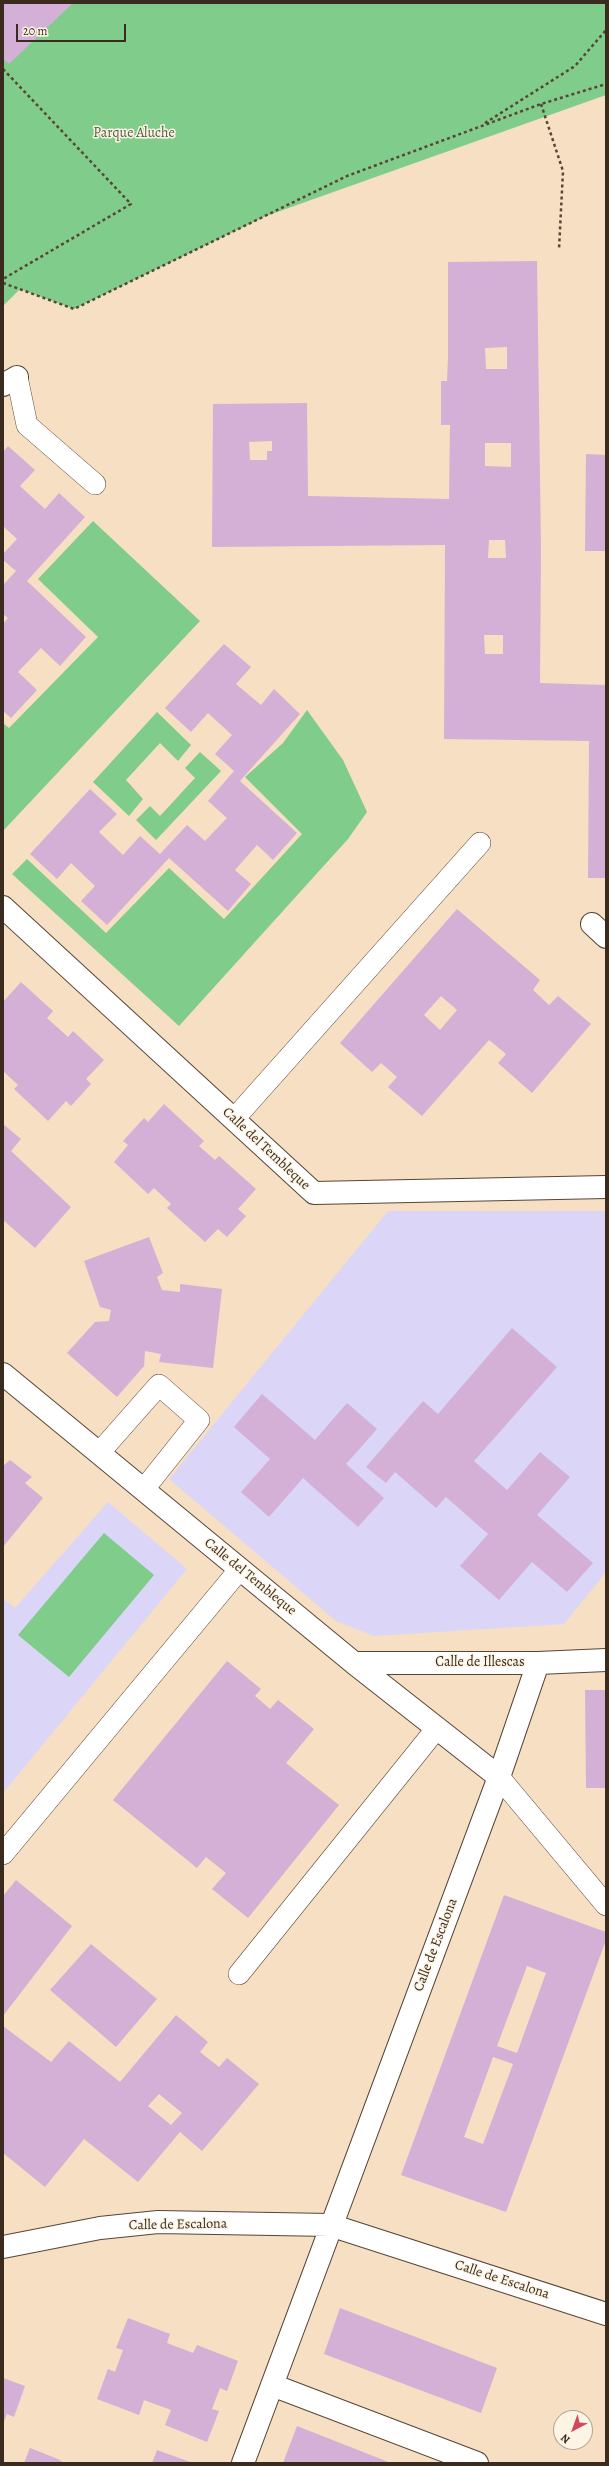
<!DOCTYPE html>
<style>
body{margin:0}
#map{position:relative;width:609px;height:2466px;overflow:hidden;background:#f6dfc3;font-family:Alegreya,serif}
canvas{display:block}
.frame{position:absolute;inset:0;border:4px solid #3b2a1e;pointer-events:none}
.north{position:absolute;left:553px;top:2410px;width:40px;height:40px;box-sizing:border-box;background:#fcf5e5;border:1px solid #afa495;border-radius:50%;rotate:221deg;font-size:11px;font-weight:700;line-height:16px;text-align:center;color:#3b2a1e}
.north::after{content:'';display:block;margin:auto;width:14px;height:18px;background:#d1495b;clip-path:polygon(50% 0,100% 100%,50% 72%,0 100%)}
.scale{position:absolute;left:16px;top:24px;width:110px;height:18px;box-sizing:border-box;border:2px solid #3b2a1e;border-top:0;padding-left:5px;font-size:12px;line-height:14px;white-space:nowrap;color:#3b2a1e;-webkit-text-stroke:3px #fcf5e5;paint-order:stroke}
</style>
<div id="map">
<canvas width="609" height="2466"></canvas>
<div class="frame"></div>
<div class="north">N</div>
<div class="scale">20 m</div>
</div>
<script>
const g = document.querySelector('canvas').getContext('2d');
g.lineJoin = 'round';
function fillPath(path, color) { g.fillStyle = color; g.fill(path, 'evenodd'); }
function trace(path, color, width, dash) { g.strokeStyle = color; g.lineWidth = width; g.lineCap = dash ? 'butt' : 'round'; g.setLineDash(dash || []); g.stroke(path); }
function drawText(font, color, halo, rows, align = 'center') {
  g.font = font + ' Alegreya,serif'; g.lineWidth = 3; g.setLineDash([]); g.textBaseline = 'middle'; g.strokeStyle = halo; g.fillStyle = color; for (const [text, x, y, turn = 0] of rows) {
    g.save(); g.translate(x, y); g.rotate((+turn || 0) * Math.PI / 180); g.textAlign = isNaN(turn) ? turn : align; if (halo) g.strokeText(text, 0, 0); g.fillText(text, 0, 0); g.restore();
  }
}
const built = new Path2D(`
 M388,1211H606V1572L564,1624L374,1636L336,1621L169,1479Z
 M108,1502L187,1569L3,1793V1599L15,1608Z`);
const green = new Path2D(`
 M3,3H606V95L266,216L74,309L20,289L3,306Z
 M93,521L200,621L3,831V723L9,728L98,637L38,579Z
 M307,710L343,760L367,812L348,839L179,1026L12,874L27,859L106,933L169,868L224,919L302,834L245,777L283,743Z
 M157,712L191,745L178,761L160,743L126,780L143,799L129,816L93,782Z
 M200,752L221,771L156,840L136,820L150,806L160,816L195,778L185,768Z
 M104,1533L154,1575L69,1677L18,1635Z`);
const building = new Path2D(`
 M3,3H73L9,64L3,59Z
 M537,261L541,550L540,683L606,685V878H588L589,741L444,739L445,545L212,547L213,404L307,403L308,496L449,499L450,425H441V381H447L448,357V262ZM507,347V369H486L485,348ZM272,441V451H267V460H250L249,442ZM485,443H511V467L485,466ZM489,540H505L506,558H488ZM484,635H503V654H485Z
 M8,446L35,470L20,486L45,509L59,493L85,517L27,581L86,637L60,666L41,648L18,672L37,690L11,718L3,711V624L8,618L3,614V585L16,571L3,560V554L17,539L3,526V452Z
 M586,454L606,455V551H585Z
 M224,644L251,667L236,684L261,705L274,689L300,714L240,781L297,833L273,860L257,845L235,870L251,884L228,911L169,858L107,925L81,901L95,886L71,863L57,879L30,854L90,789L117,814L99,832L123,855L140,836L160,854L187,825L205,841L227,818L208,801L234,771L215,754L232,735L208,713L191,732L165,708Z
 M457,909L540,980L533,990L549,1005L558,996L591,1024L532,1093L498,1063L506,1054L489,1040L422,1116L388,1087L397,1077L381,1063L372,1072L340,1043ZM441,996L457,1010L440,1030L424,1015Z
 M21,982L53,1011L47,1018L68,1037L73,1031L104,1060L86,1079L91,1084L71,1106L66,1101L48,1121L14,1089L18,1085L3,1071V1002Z
 M164,1104L204,1141L199,1146L215,1160L219,1156L256,1189L238,1209L246,1216L227,1237L218,1229L205,1242L167,1208L171,1204L154,1188L148,1194L114,1162L128,1145L123,1141L144,1118L148,1122Z
 M3,1124L21,1139L11,1151L71,1207L35,1248L3,1220Z
 M149,1237L163,1273L157,1277L162,1290L180,1292V1284L222,1289L213,1368L159,1362L161,1354L145,1351L144,1366L117,1397L67,1353L95,1322L109,1321L111,1310L100,1307L84,1261Z
 M512,1328L557,1367L474,1461L507,1490L540,1452L570,1477L537,1515L593,1563L567,1592L532,1562L499,1600L460,1566L488,1534L446,1497L436,1508L395,1472L386,1483L366,1467L423,1401L438,1414Z
 M262,1394L315,1440L347,1403L377,1429L346,1464L384,1498L358,1527L303,1478L269,1517L241,1492L270,1459L234,1427Z
 M10,1460L32,1477L25,1483L43,1498L3,1547V1466Z
 M227,1661L261,1689L255,1696L270,1709L278,1700L314,1729L286,1763L339,1805L248,1918L212,1889L226,1873L206,1857L197,1868L113,1800Z
 M585,1690H606V1788H586Z
 M16,1880L72,1926L3,2016V1896Z
 M504,1895L606,1932V1940L506,2212L401,2175ZM527,1966L546,1973L517,2053L497,2046ZM493,2057L513,2064L483,2144L464,2137Z
 M91,1944L157,1999L116,2047L50,1990Z
 M176,2015L208,2042L200,2052L219,2067L227,2058L259,2084L202,2151L180,2132L138,2182L84,2139L45,2187L3,2153V2026L51,2062L69,2041L120,2082ZM159,2094L182,2113L171,2125L148,2106Z
 M340,2308L497,2368L481,2413L324,2354Z
 M128,2318L170,2334L167,2343L193,2353L197,2345L238,2361L227,2391L220,2388L212,2409L219,2411L207,2442L165,2425L171,2410L144,2400L139,2415L97,2399L108,2369L115,2372L123,2350L116,2348Z
 M3,2378L25,2386L14,2417L7,2414L3,2424Z
 M297,2426L391,2463H283Z
 M30,2448L58,2459L64,2463H24Z
 M157,2450L193,2463H152Z`);
const path = new Path2D(`
 M3,69L131,204L3,279
 M541,104L563,171L559,249
 M485,123L575,66L606,30
 M3,283L74,309L347,176L541,104L606,84`);
const lane = new Path2D(`
 M17,377L27,425L95,484
 M234,1119L480,843
 M99,1453L159,1385L199,1420L144,1489
 M499,1777L606,1905
 M3,1854L240,1569
 M239,1974L437,1728`);
const street = new Path2D(`
 M3,385L17,377
 M3,907L314,1193L606,1187
 M592,924L606,937
 M3,1374L354,1663L499,1777
 M354,1663H538L606,1660
 M3,2247L100,2228L158,2222L330,2225L606,2314
 M272,2385L477,2463
 M243,2463L499,1777L538,1663`);
const parkNames = [
 ["Parque Aluche",134,134]
];
const streetNames = [
 ["Calle del Tembleque",266,1149,43],
 ["Calle del Tembleque",250,1577,39],
 ["Calle de Illescas",480,1663],
 ["Calle de Escalona",436,1945,-69],
 ["Calle de Escalona",178,2225,-1],
 ["Calle de Escalona",502,2280,18]
];
fillPath(built, '#dbd6f7');
fillPath(green, '#80cc8a');
fillPath(building, '#d4b0d6');
trace(lane, '#574537', 22);
trace(street, '#574537', 24);
trace(path, '#574537', 2.5, [3, 3]);
trace(lane, '#fff', 21);
trace(street, '#fff', 22);
drawText('14px', '#505b3e', '#fcf5e5', parkNames);
drawText('14px', '#3b2a1e', '#fcf5e5', streetNames);
</script>
